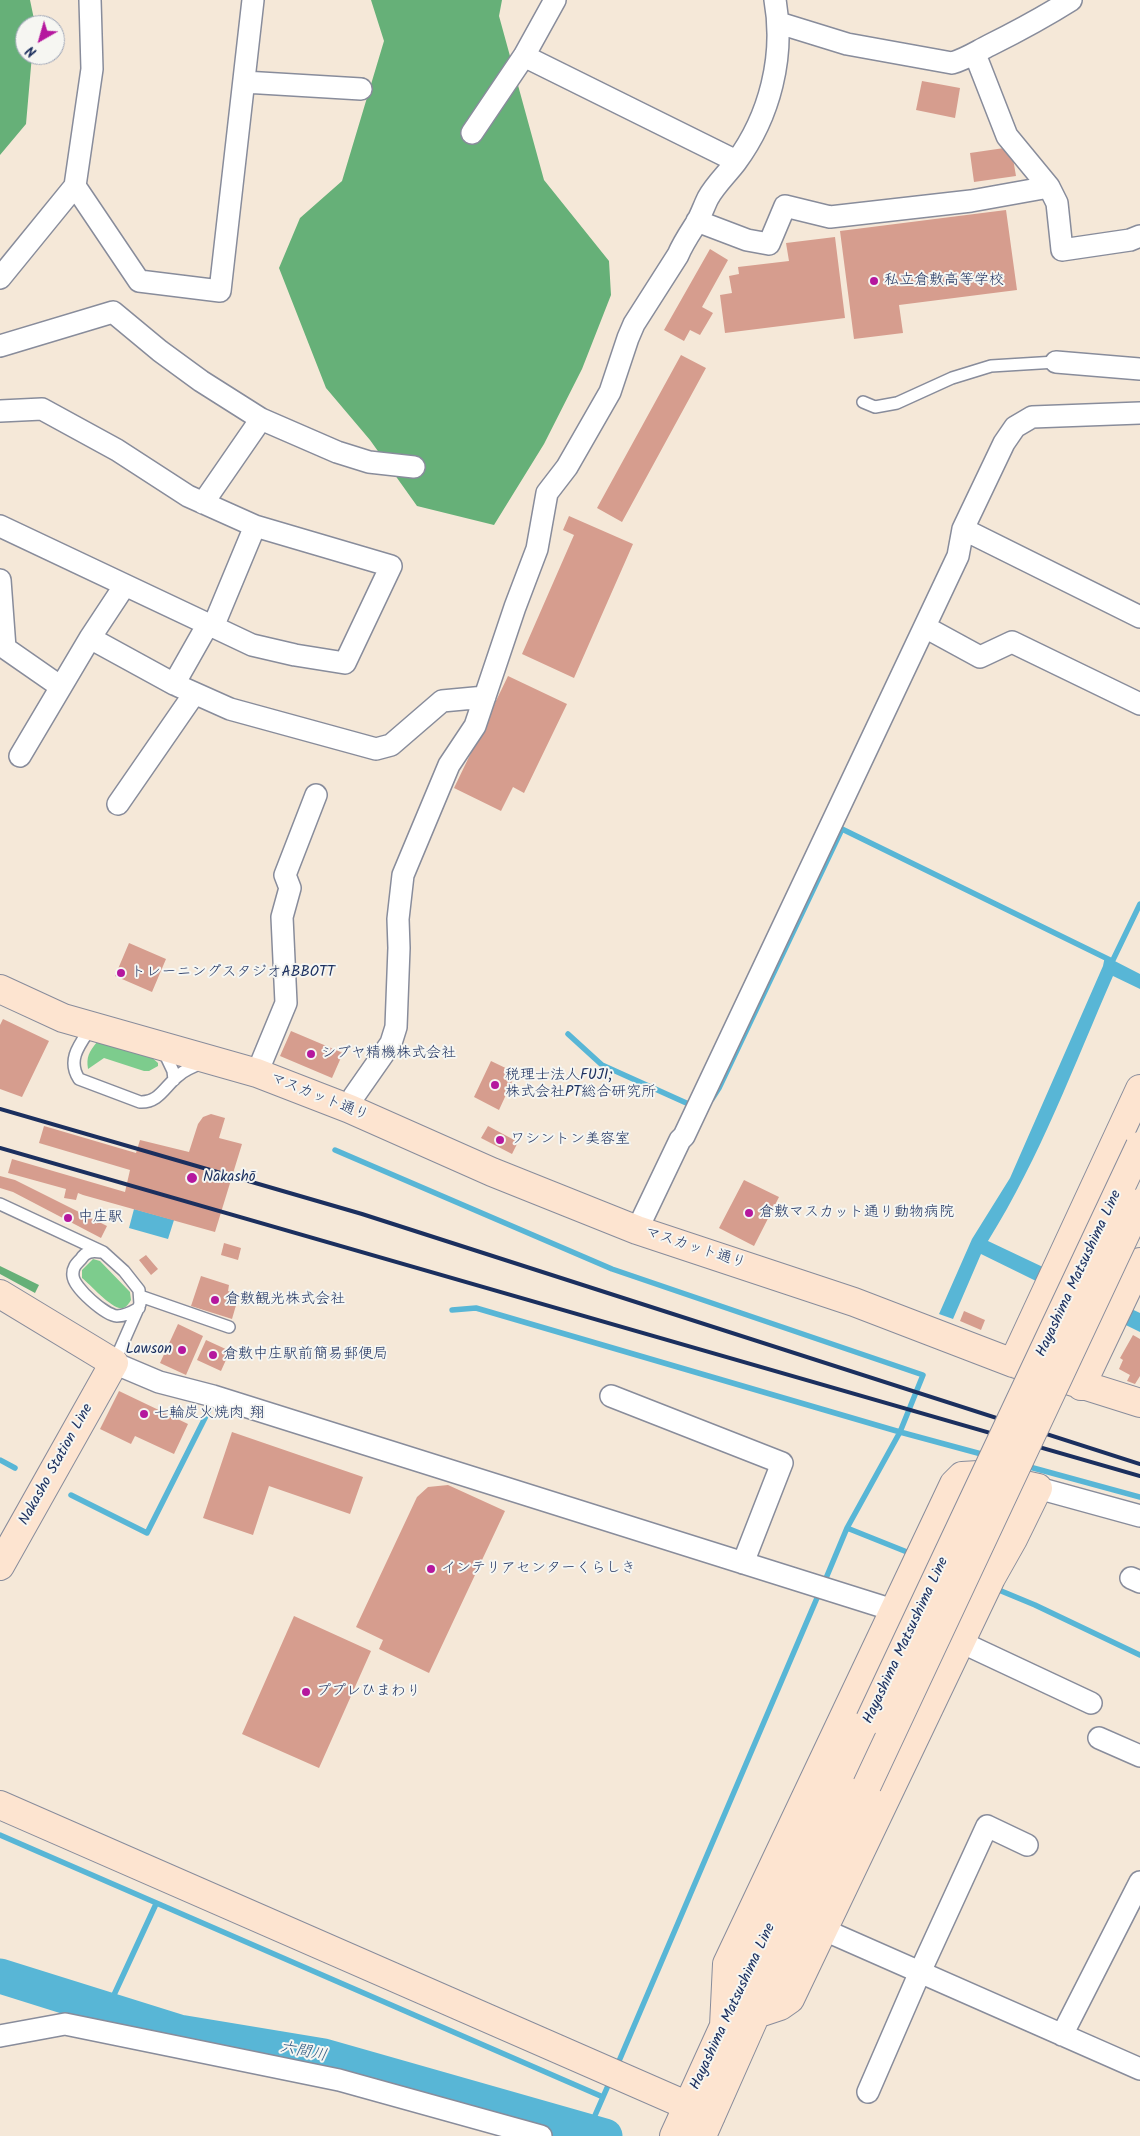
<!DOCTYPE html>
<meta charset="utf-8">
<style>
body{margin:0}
#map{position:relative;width:1140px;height:2136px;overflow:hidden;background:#f5e8d8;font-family:Kalam,sans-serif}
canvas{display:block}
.north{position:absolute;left:15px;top:15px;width:50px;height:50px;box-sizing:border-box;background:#f6f6f2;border:1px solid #9ea6b7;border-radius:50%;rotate:218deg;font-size:14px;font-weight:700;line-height:20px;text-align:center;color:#1b2f5e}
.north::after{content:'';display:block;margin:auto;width:18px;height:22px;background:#b5179e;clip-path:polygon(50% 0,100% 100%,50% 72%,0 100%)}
</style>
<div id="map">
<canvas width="1140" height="2136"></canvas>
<div class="north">N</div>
</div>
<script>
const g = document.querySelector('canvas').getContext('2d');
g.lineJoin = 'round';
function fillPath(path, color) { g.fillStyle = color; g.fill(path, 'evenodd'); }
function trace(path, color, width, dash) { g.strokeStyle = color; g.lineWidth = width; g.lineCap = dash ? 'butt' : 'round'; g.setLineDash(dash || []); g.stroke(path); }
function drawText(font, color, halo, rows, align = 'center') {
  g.font = font + ' Kalam,"Klee One",sans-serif'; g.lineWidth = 4; g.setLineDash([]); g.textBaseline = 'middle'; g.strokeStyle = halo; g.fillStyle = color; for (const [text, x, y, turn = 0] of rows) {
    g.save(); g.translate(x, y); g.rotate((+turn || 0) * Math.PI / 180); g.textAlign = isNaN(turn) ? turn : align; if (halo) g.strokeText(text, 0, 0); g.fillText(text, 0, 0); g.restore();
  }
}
const green = new Path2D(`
 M97,1042H103L149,1055L158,1063V1066L149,1071H144L104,1058L88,1069C86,1057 89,1052 97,1042Z
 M93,1259L100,1261L130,1292L131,1300C129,1303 127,1307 123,1308C113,1311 90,1284 82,1278V1270Z`);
const forest = new Path2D(`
 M0,0H30L35,24L25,25V55H32L26,124L0,155Z
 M371,0H502L499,16L544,180L609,261L611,295L582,369L544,444L494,525L417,506L370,440L326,388L279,268L300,218L342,181L384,41Z
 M0,1266L39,1285L35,1293L0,1274Z`);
const water = new Path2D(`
 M1105,956L1140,974V989L1113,976C1074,1065 1040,1158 988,1241L1140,1313V1332L981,1254L953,1319L939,1314L972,1239L1010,1178L1103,966Z
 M134,1209L174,1220L168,1239L129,1228Z`);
const stream = new Path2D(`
 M1111,964L1140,904
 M568,1034L602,1065L693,1106
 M712,1099L719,1088L842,829L1110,960
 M335,1150L612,1269L923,1375L900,1432L476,1308L452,1310
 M0,1460L15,1468
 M1026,1466L1140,1497
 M71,1495L147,1533L209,1410
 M847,1528L912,1554
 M824,1583L847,1528L900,1432L985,1455
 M994,1588L1035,1605L1140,1655
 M0,1835L603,2097
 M107,2010L156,1904
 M616,2068L820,1591
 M586,2136L610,2081`);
const river = new Path2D(`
 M0,1976L179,2032L324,2056L605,2136`);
const building = new Path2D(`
 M922,81L960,88L955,118L916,110Z
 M1011,147L1016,176L974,182L970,153Z
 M1006,210L1017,290L899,305L903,333L854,339L840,231Z
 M835,237L845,318L725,333L720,295L732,293L729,276L739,274L738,267L789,261L786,243Z
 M710,249L728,260L702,307L713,313L700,335L690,330L684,341L664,330Z
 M681,355L706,368L622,522L597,508Z
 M569,516L633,544L574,678L522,654L574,535L563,530Z
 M508,676L567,704L524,793L513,787L501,811L454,788Z
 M129,943L166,959L152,992L115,976Z
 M3,1019L49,1041L22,1097L0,1089V1025Z
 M291,1031L343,1053L332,1078L280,1056Z
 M491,1061L516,1073L499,1110L474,1097Z
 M211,1114L225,1118L219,1138L242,1144L215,1232L83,1195L78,1193L76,1200L64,1198L66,1189L8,1173L12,1159L125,1192L130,1170L39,1143L44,1126L136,1153L140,1140L189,1152L198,1124L203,1117Z
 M488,1126L518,1142L512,1154L481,1138Z
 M0,1176L15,1180L107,1226L101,1238L13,1192L0,1188Z
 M744,1180L779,1197L754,1246L719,1228Z
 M224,1243L241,1248L238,1260L221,1255Z
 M146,1255L158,1269L151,1275L139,1260Z
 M201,1276L229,1285L228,1291L239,1295L232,1319L191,1306Z
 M964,1311L985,1320L981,1330L960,1321Z
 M178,1324L203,1336L186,1375L160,1363Z
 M1133,1335L1140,1339V1376L1135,1384L1127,1381L1130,1375L1119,1369L1123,1360L1120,1358Z
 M206,1340L230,1351L221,1371L197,1360Z
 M119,1391L188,1424L174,1454L135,1436L131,1444L100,1429Z
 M232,1432L363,1477L350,1514L269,1486L253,1535L203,1518Z
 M448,1485L505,1511L429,1673L379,1649L383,1640L356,1627L417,1497L428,1487Z
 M294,1616L371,1651L319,1768L242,1734Z`);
const lane = new Path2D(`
 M863,402L875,407L897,403L952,378L991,366L1056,362
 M92,1026C81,1043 66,1059 79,1079L140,1102C159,1103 165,1086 178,1076C184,1070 194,1066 202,1063
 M163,1050L173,1071L174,1080
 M0,1204L103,1252L124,1271L139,1290L140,1304L114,1363
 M101,1252C92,1251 86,1251 81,1259C76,1264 72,1268 73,1276C74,1288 105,1315 117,1316C126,1316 132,1312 139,1308
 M140,1296L229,1327`);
const street = new Path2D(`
 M779,23L847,44L952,63C966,59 976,52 990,45C1018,31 1044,17 1071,0
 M524,56L736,161
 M244,82L361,89
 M472,133L524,56L555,0
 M75,186L139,281L220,291L253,0
 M1049,187L1057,203L1062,250L1130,240L1140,236
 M697,221L747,240L769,244L785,206L830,217L971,201L1049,187L1007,136L975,54
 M0,278L75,186L92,69L90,0
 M0,346L113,312L160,351L201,381L261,419L337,452L369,462L414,467
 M1056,362L1140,369
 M0,411L42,409L117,450L188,496L255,526L391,566L345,663L295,655L252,645L0,526
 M203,503L261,419
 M963,529L1140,617
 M0,580L5,648L61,687
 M213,627L255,526
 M925,627L980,657L1012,642L1140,704
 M90,638L174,684L230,709L376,749L391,745L442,701L485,697
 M174,684L208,624
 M20,756L90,638L125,585
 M118,804L194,694
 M257,1073L286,1003L282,917L290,888L285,875L316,795
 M350,1109L354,1096L391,1043L396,1027L399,948L398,919L403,875L449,765L475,726L515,607L537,549L547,493L567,467L610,392L628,338L634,324L678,255C683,243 690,233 697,222C701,215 704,206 708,198C715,185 727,174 736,162C770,116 785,56 775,0
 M637,1230L680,1140L684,1136L958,556L963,529L1004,443L1015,427L1032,417L1140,413
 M114,1363L159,1382L213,1396L893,1610L907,1617
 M611,1396L782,1463L743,1563
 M1038,1488L1140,1516
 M1131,1578L1140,1582
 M948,1636L1091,1703
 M1099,1738L1140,1756
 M822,1929L1140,2069
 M1062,2035L1140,1882
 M0,2036L65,2024L339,2080L541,2136
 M868,2092L920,1972L987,1826L1027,1845`);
const secondary = new Path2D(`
 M0,989L63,1018L257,1073L350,1109L492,1172L637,1230L854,1302L1013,1363L1140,1403
 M0,1294L114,1363L0,1566
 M1013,1363L1140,1089
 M1081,1386L1140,1262
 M0,1805L711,2116
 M724,2026L727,1964L954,1484L962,1476L979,1475L1038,1488L1013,1539L991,1578L790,1999L780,2006L756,2014
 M674,2136L724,2026L870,1720
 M702,2136L756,2014L867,1785`);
const rail = new Path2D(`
 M0,1109L362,1214L1140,1464
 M0,1148L1140,1476`);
const secondaryBridge = new Path2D(`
 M870,1720L1140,1146
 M867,1785L1140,1203`);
const markers = [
 [874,281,5,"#b5179e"],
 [121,973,5,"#b5179e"],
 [311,1054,5,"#b5179e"],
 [495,1085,5,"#b5179e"],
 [500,1140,5,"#b5179e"],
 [192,1178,6,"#b5179e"],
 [749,1213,5,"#b5179e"],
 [68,1218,5,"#b5179e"],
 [215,1300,5,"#b5179e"],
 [182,1350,5,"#b5179e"],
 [213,1355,5,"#b5179e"],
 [144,1414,5,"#b5179e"],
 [431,1569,5,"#b5179e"],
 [306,1692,5,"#b5179e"]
];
const poiNames = [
 ["私立倉敷高等学校",884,281],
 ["トレーニングスタジオABBOTT",131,973],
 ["シブヤ精機株式会社",321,1054],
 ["税理士法人FUJI;",505,1076],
 ["株式会社PT総合研究所",505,1093],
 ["ワシントン美容室",510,1140],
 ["Nakashō",203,1178],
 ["倉敷マスカット通り動物病院",759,1213],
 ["中庄駅",78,1218],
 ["倉敷観光株式会社",225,1300],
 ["Lawson",172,1350,"right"],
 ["倉敷中庄駅前簡易郵便局",223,1355],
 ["七輪炭火焼肉 翔",154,1414],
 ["インテリアセンターくらしき",441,1569],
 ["ププレひまわり",316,1692]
];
const streetNames = [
 ["マスカット通り",319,1098,22],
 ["マスカット通り",695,1249,18],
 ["Hayashima Matsushima Line",1080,1274,-65],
 ["Nakasho Station Line",57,1465,-61],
 ["Hayashima Matsushima Line",907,1641,-65],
 ["Hayashima Matsushima Line",734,2007,-65]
];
const waterNames = [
 ["六間川",303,2053,11]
];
fillPath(green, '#7dcc8d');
fillPath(forest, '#66b078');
fillPath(water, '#58b6d6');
trace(stream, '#58b6d6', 5.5);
trace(river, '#58b6d6', 35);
fillPath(building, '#d69d8e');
trace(lane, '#888c9b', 14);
trace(street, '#888c9b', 24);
trace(secondary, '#888c9b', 30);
trace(lane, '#fff', 11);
trace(street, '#fff', 21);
trace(secondary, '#fde4d0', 28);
trace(rail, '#1b2f5e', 4);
trace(secondaryBridge, '#888c9b', 30, []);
trace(secondaryBridge, '#fde4d0', 28);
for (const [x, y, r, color] of markers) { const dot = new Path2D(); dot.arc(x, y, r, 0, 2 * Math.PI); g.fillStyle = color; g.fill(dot); trace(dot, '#f6f6f2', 2); }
drawText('15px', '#1b2f5e', '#f6f6f2', poiNames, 'left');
drawText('15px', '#1b2f5e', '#f6f6f2', streetNames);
drawText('italic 16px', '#2d5882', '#f6f6f2', waterNames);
</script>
